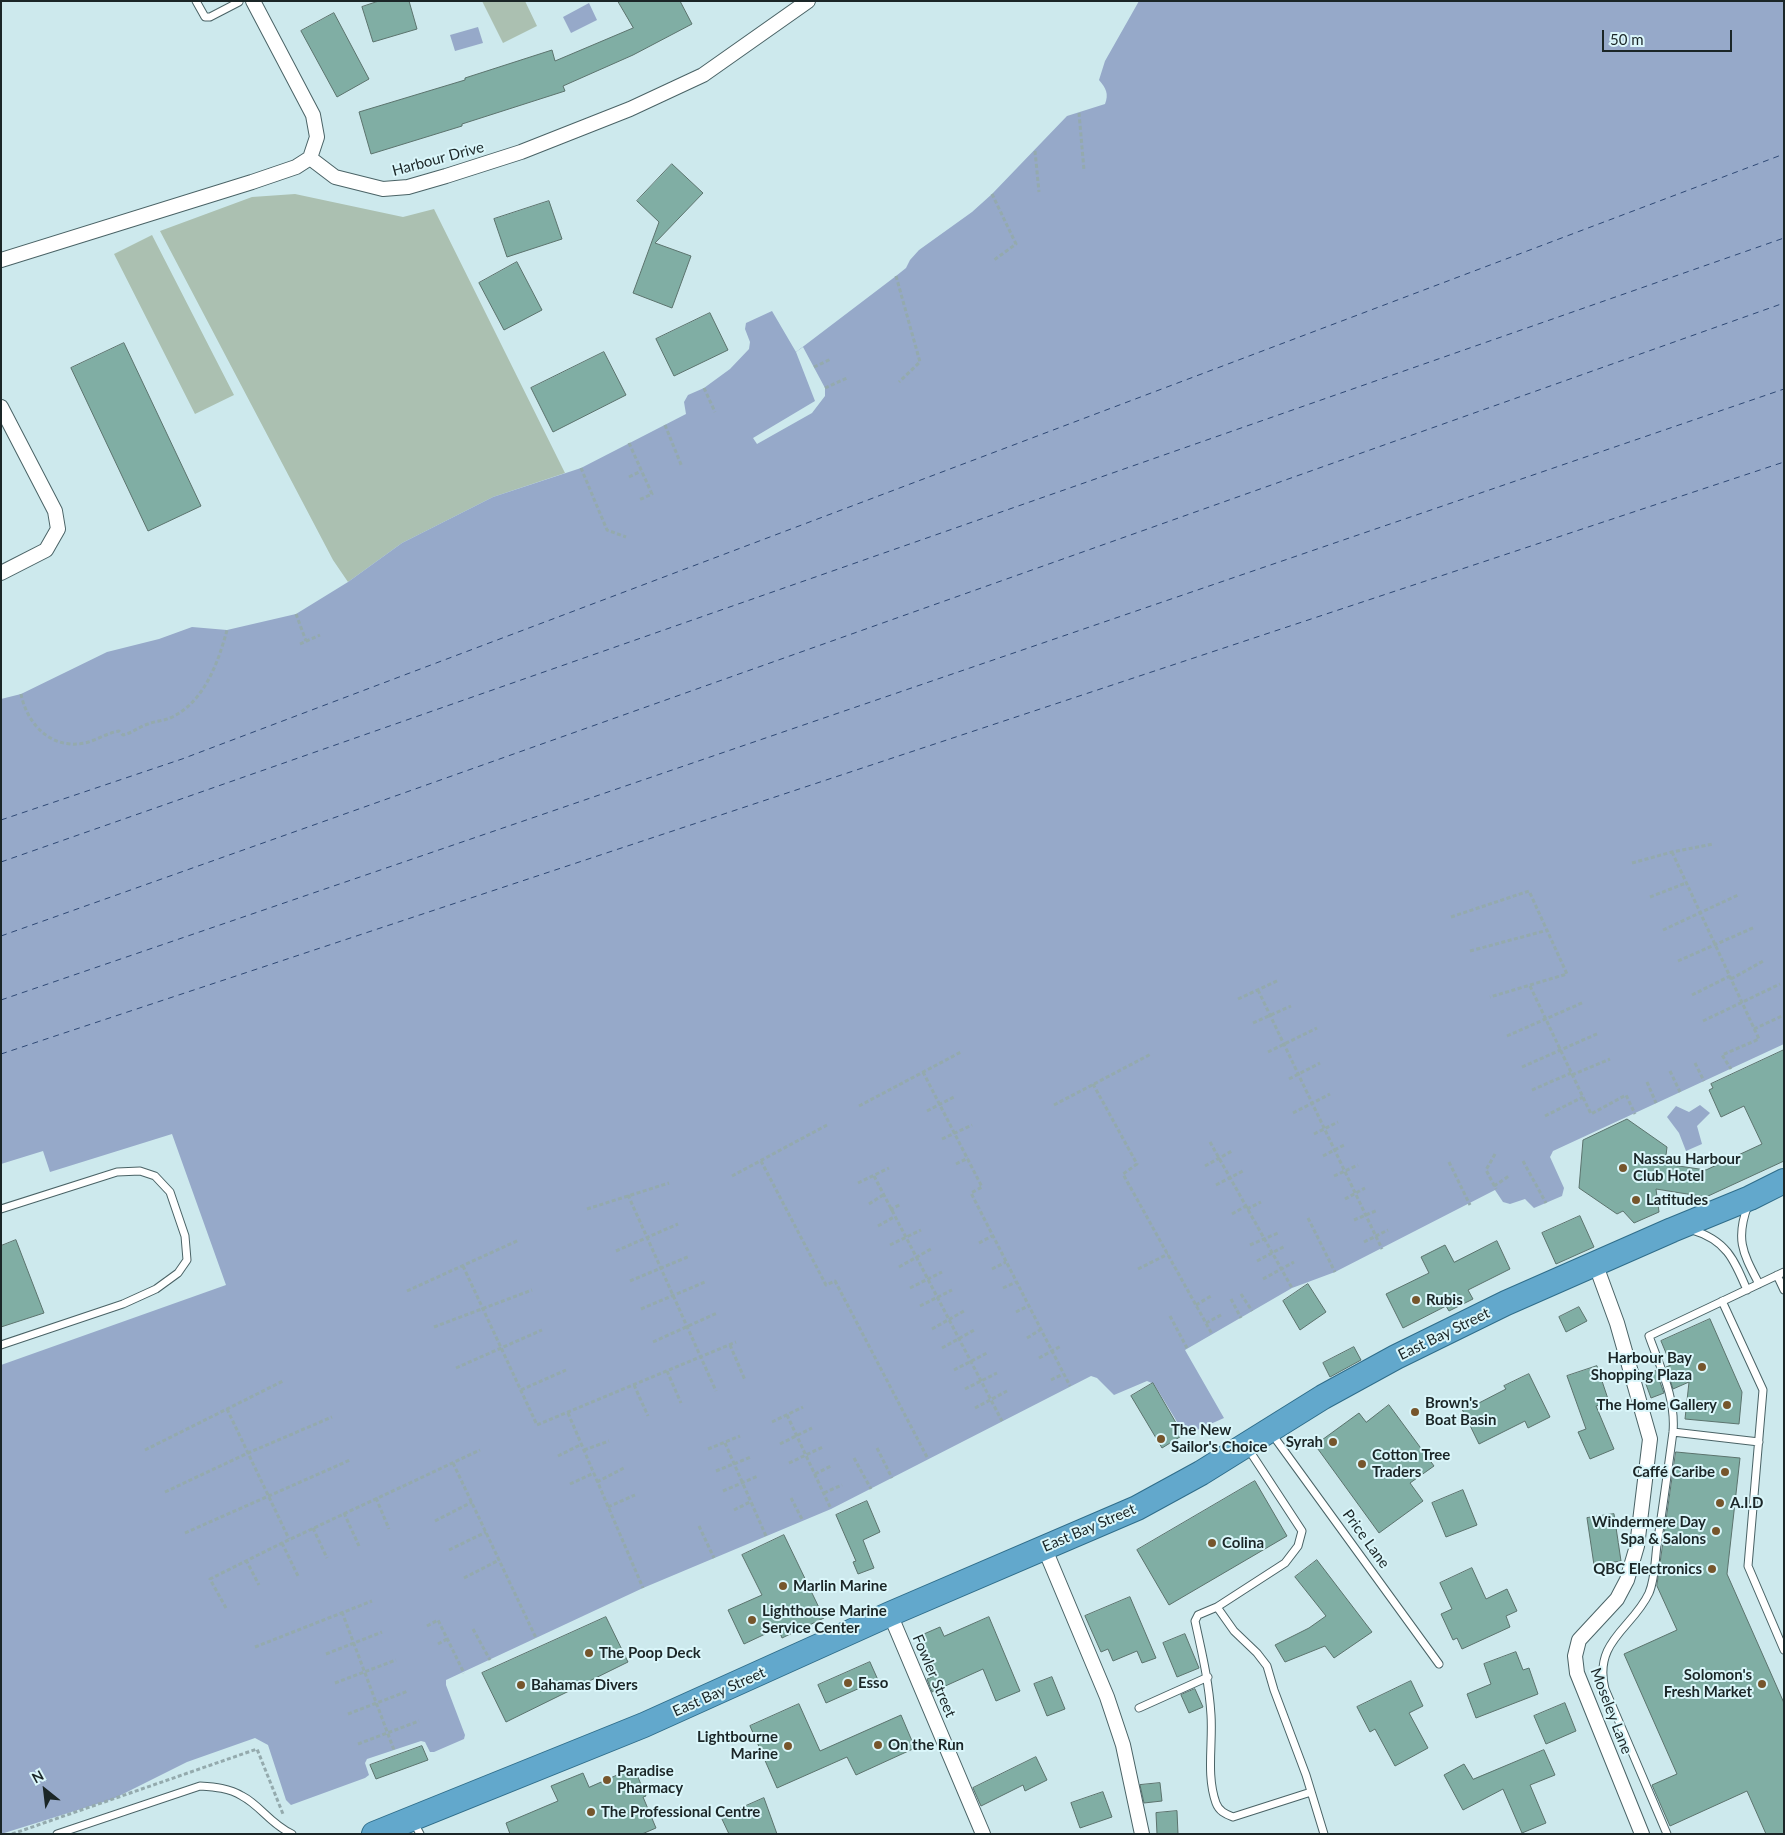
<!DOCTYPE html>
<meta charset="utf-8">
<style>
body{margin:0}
#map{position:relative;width:1785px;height:1835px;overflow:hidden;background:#cde9ed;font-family:Lato,sans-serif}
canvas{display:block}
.frame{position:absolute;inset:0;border:2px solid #1b2627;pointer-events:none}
.north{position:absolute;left:20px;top:1765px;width:50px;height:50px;-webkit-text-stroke:4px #daf6fa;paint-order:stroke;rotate:331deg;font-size:14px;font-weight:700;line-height:20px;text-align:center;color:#1b2627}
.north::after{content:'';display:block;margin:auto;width:18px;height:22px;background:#1b2627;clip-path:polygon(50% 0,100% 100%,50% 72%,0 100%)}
.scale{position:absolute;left:1602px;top:30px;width:130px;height:22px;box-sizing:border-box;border:2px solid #1b2627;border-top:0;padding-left:6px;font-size:15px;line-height:18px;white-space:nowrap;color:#1b2627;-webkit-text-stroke:4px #daf6fa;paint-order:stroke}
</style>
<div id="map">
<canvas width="1785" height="1835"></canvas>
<div class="frame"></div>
<div class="north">N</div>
<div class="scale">50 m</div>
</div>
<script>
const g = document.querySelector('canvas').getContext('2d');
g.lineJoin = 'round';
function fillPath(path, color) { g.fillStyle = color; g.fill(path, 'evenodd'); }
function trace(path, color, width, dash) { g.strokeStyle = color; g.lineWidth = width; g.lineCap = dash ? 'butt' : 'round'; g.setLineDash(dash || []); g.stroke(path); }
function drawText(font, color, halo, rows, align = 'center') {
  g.font = font + ' Lato,sans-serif'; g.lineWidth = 4; g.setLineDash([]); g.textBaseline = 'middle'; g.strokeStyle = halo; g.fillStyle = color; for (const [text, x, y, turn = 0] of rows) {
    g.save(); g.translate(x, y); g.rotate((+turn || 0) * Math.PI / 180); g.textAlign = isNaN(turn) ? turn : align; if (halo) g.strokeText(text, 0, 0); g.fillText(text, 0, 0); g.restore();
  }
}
const green = new Path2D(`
 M482,1H525L537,26L503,43Z
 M295,194L403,217L434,209L565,473L493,497L402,543L348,582L333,560L160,231L252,197Z
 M152,235L234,395L195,414L114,254Z`);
const water = new Path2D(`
 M1139,1H1784V1044L1553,1151L1550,1157L1564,1188L1562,1196L1534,1208L1525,1199L1510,1204L1503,1202L1495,1190L1335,1272L1292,1288L1185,1350L1224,1418L1188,1434L1182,1430L1154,1384L1147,1381L1114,1395L1097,1378L1091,1376L831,1509L643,1588L446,1680V1685L465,1735L464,1739L434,1752H430L425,1742L421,1741L367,1759L365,1763L369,1775L365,1778L291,1805L286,1800L268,1745L255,1738L187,1762L113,1799L1,1834V1365L226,1285L172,1134L50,1172L43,1151L1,1164V699L21,694L107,652L159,639L192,627L227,630L296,614L348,582L402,543L493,497L581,468L686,414L684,402L688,395L704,388L730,369L749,349L750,342L745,329L746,323L772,311L796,352L896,276L906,268L910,260L919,250L972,212L992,194L1067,116L1105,104C1109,94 1106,88 1099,80L1105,61Z
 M589,3L597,20L571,33L563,17Z
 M478,27L483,43L455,51L450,35Z
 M1700,1105L1710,1113L1697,1126L1702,1144L1686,1151L1679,1133L1667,1117L1676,1106L1689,1112Z`);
const pier = new Path2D(`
 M803,347L825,388V396L812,413L757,444L753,438L815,401L796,352Z`);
const ferry = new Path2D(`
 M1,820L182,759L1784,154
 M1,862L1784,238
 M1,936L1784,303
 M1,1000L1784,389
 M1,1054L1784,462`);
const building = new Path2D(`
 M379,1H409L417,29L373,42L362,7Z
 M618,1H680L692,24L633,55L563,86L565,91L462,124V126L371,154L359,112L465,80V78L552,50L555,61L633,28Z
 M334,13L369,79L337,97L301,31Z
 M672,164L703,193L655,243L691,256L672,308L633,293L659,222L637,201Z
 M549,201L562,239L507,257L494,219Z
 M517,262L542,310L504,330L479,283Z
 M710,313L728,350L674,376L656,339Z
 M124,343L201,506L148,531L71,368Z
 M604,352L626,395L553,432L531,388Z
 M1784,1050V1161L1706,1197L1656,1189L1659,1212L1634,1223L1623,1211L1617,1214L1579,1188L1583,1140L1627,1119L1667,1147L1665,1164L1706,1170L1762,1144L1744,1106L1721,1117L1709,1090L1713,1088L1711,1084Z
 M1580,1216L1594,1247L1556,1264L1542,1233Z
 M16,1240L44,1313L1,1327V1246Z
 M1497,1241L1510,1269L1468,1290L1473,1299L1449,1311L1446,1306L1403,1328L1386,1294L1429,1273L1421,1257L1445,1245L1454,1262Z
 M1308,1284L1326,1312L1300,1330L1283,1301Z
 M1579,1307L1587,1321L1566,1332L1559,1317Z
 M1710,1319L1742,1392L1739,1424L1685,1419L1689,1382L1673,1389L1666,1367L1671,1365L1661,1341Z
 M1354,1347L1361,1360L1330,1377L1323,1363Z
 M1597,1366L1609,1402L1596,1406L1614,1449L1590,1459L1578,1432L1586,1429L1567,1376Z
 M1656,1371L1664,1393L1651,1398L1643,1376Z
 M1529,1374L1550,1417L1528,1428L1525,1421L1479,1444L1461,1407L1475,1400L1477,1404L1506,1389L1504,1386Z
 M1153,1383L1183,1435L1162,1448L1131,1396Z
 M1389,1405L1434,1466L1410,1483L1423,1501L1379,1533L1315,1445L1359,1413L1366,1422Z
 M1676,1452L1740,1458L1727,1574L1784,1703V1834H1766L1747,1791L1670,1826L1652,1785L1677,1774L1624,1654L1677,1630L1657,1586Z
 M1255,1481L1287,1536L1169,1605L1137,1550Z
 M1463,1490L1477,1525L1446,1537L1432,1503Z
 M867,1501L880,1532L863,1540L874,1568L858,1574L853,1562L856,1561L836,1515Z
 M1614,1514L1621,1561L1594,1565L1587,1518Z
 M784,1535L824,1618L782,1638L778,1628L744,1644L728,1610L762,1595L742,1555Z
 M1317,1560L1372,1632L1334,1658L1325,1646L1285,1662L1275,1645L1309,1628L1326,1616L1295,1577Z
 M1472,1568L1486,1599L1507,1589L1517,1611L1506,1616L1510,1627L1462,1649L1457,1638L1453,1640L1441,1614L1452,1609L1440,1583Z
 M1130,1597L1156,1658L1142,1663L1137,1651L1113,1661L1108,1649L1101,1652L1085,1616Z
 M606,1617L628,1662L506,1722L482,1673Z
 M989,1617L1020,1691L996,1701L983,1669L932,1692L927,1679L934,1676L917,1637L940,1627L944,1636Z
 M1185,1634L1199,1668L1177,1677L1163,1643Z
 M1516,1652L1523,1670L1529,1668L1538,1694L1476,1718L1467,1694L1491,1684L1484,1664Z
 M870,1662L878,1680L826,1703L818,1685Z
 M1052,1677L1065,1709L1047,1716L1034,1684Z
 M1411,1681L1423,1706L1409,1713L1428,1748L1395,1766L1375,1729L1370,1732L1357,1707Z
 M1195,1689L1203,1707L1189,1713L1181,1695Z
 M1565,1703L1576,1731L1546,1744L1534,1716Z
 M799,1704L820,1751L901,1715L915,1748L856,1775L847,1757L777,1788L750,1726Z
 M422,1746L428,1760L376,1779L370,1765Z
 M1544,1750L1555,1775L1530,1785L1546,1823L1522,1833L1503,1789L1463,1810L1444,1775L1464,1764L1473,1779Z
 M1036,1757L1047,1780L1025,1791L1023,1785L981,1806L973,1788Z
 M634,1768L646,1796L643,1797L656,1828L642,1834H510L506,1823L558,1801L551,1786L583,1773L589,1787Z
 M1160,1783L1162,1801L1144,1803L1140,1785Z
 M1103,1792L1112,1817L1080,1828L1071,1803Z
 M764,1798L777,1834H729L721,1817Z
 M1177,1811L1178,1834H1157L1156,1813Z`);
const path = new Path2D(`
 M1079,113L1084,170
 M1035,151L1039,192
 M992,194L1016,244L994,260
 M896,276L920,362L899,382
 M814,367L831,359
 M704,388L715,412
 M825,388L847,378
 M665,425L682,467
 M629,443L652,494L639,500
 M581,468L607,530L626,537
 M629,477L641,471
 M296,614L306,641
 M300,644L320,635
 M21,694C27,724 51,750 85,743C97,740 107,733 119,731L123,735C132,733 139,727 148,724C155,721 163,721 170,718C204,703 218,663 227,630
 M1672,852L1759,1039L1722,1055L1731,1069
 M1632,863L1672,852L1713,844
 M1650,897L1686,883
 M1451,917L1529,891L1567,974L1490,997
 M1663,930L1738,895
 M1470,951L1548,930
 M1678,961L1755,927
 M1731,979L1765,960
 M1530,986L1591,1114L1626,1095L1635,1114
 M1258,990L1382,1249
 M1692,995L1730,976
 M1238,999L1279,980
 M1703,1021L1780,984
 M1253,1023L1291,1006
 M1754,1029L1784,1015
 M1507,1036L1584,1002
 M1268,1052L1317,1028
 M1695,1063L1704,1081
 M1522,1067L1599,1033
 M1670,1071L1680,1092
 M923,1072L982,1187L971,1193L1070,1386
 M1572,1075L1610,1059
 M1289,1079L1320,1063
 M1647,1082L1656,1103
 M1093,1084L1137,1164L1123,1174L1212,1334
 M1532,1090L1571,1073
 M1054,1105L1151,1054
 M859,1106L961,1052
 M927,1111L954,1097
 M1293,1113L1330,1094
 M1545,1116L1583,1097
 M1314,1134L1338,1122
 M942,1139L972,1125
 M1210,1142L1292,1288
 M1495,1154L1486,1170L1496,1189
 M1323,1156L1346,1144
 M761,1161L826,1285L835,1281L928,1459
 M1523,1161L1546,1203
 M1449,1162L1470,1205
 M956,1164L968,1158
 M1205,1166L1232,1151
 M732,1176L827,1125
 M874,1176L1002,1421
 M1334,1176L1358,1165
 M858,1183L889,1168
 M1216,1185L1243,1171
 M1494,1186L1509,1176
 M628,1195L716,1391
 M1345,1199L1365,1188
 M869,1204L883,1195
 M587,1209L669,1183
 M1247,1209L1261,1202
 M890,1210L901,1204
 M1232,1214L1246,1206
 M1308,1218L1335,1272
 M1354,1220L1378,1210
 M878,1226L894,1217
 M1364,1242L1388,1230
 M979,1243L992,1236
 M890,1245L921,1230
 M1250,1245L1278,1233
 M616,1251L678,1224
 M1257,1261L1285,1246
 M463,1266L537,1425L736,1342
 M899,1267L931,1249
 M992,1269L1006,1262
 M1138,1269L1168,1254
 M1263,1279L1294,1262
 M630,1281L690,1256
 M910,1288L942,1272
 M1003,1288L1016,1282
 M407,1291L519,1240
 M1241,1294L1252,1311
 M1231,1299L1241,1318
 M1196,1305L1211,1296
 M920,1306L952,1290
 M641,1309L705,1282
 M1016,1312L1028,1306
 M1170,1316L1187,1348
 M1206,1323L1223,1314
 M434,1327L532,1290
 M932,1329L964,1311
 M1027,1338L1040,1330
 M653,1342L717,1313
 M730,1345L745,1380
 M942,1348L976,1329
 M1039,1358L1061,1346
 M456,1368L542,1330
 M954,1370L987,1353
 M667,1371L681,1403
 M1051,1380L1063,1374
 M634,1385L648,1416
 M965,1389L997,1373
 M521,1390L566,1370
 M975,1408L1007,1391
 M227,1409L289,1539
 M568,1413L643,1588
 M787,1415L831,1509
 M772,1422L803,1407
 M725,1443L766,1536
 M780,1444L812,1428
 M877,1448L892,1478
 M708,1449L740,1436
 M145,1450L283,1381
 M584,1450L609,1441
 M558,1456L582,1444
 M854,1458L871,1489
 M453,1463L536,1638
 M789,1463L823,1447
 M716,1471L751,1457
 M815,1474L831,1466
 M597,1482L624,1468
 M570,1484L594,1473
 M723,1491L758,1476
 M165,1492L248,1453L332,1417
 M824,1493L842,1485
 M376,1498L389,1529
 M791,1498L803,1521
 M608,1507L635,1495
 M734,1510L750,1502
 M344,1513L359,1546
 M435,1521L472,1502
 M699,1526L714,1558
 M313,1528L327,1558
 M185,1533L350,1460
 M282,1543L298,1576
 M449,1550L486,1532
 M246,1560L259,1585
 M464,1578L499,1560
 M226,1608L210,1579L282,1543L480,1450
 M342,1612L394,1750
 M427,1626L438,1620L464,1673
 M473,1629L490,1660
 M438,1644L447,1639
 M255,1647L372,1601
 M326,1654L382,1632
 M335,1683L396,1660
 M348,1714L408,1691
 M358,1744L419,1721
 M12,1834L257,1749L283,1814`);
const service = new Path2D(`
 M196,1L205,17H210L239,2
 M1748,1205C1735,1240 1743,1253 1759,1284
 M1,1209L117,1172L140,1171L155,1176L170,1192L185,1236L187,1260L178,1273L156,1289L123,1304L1,1345
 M1692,1230C1726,1240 1734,1259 1747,1290
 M1777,1275L1784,1290
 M1722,1301L1763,1390L1748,1566L1784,1650
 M1673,1432L1759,1442
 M1272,1434L1439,1664
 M1247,1447L1302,1531L1298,1546L1285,1563L1217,1607L1198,1615L1195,1621C1202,1653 1209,1682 1211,1715C1213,1744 1206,1775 1216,1803C1219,1811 1225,1814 1233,1817L1311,1792
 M1217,1607L1234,1631L1257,1653L1267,1666L1274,1690L1306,1775L1324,1834
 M1139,1708L1208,1677
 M413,1821L420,1834
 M57,1834L200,1786C215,1787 229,1788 242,1796C260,1805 270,1824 292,1834
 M1667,1834L1605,1689C1593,1641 1633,1628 1649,1593C1655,1579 1655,1560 1657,1545C1663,1507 1668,1469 1673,1432C1676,1398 1660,1367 1649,1336L1784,1272`);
const minor = new Path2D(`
 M253,1L313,115L317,137L310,158
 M310,158L335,177L383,189L408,187L446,176L521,152L630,109L703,75L808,1
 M1,260L252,182L296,167L310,158
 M1,407L55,511L58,529L46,550L1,573
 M1595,1263L1617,1323L1650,1439L1637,1546L1627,1580L1617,1599L1579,1640L1575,1656L1577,1673L1642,1834
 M1044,1547L1107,1697L1123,1745L1142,1834
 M890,1614L983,1834`);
const trunk = new Path2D(`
 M374,1834L644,1725L890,1614L1137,1508L1201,1473L1323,1397L1396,1357L1506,1303L1672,1230L1750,1198L1784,1181`);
const markers = [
 [1623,1168,5,"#76562c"],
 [1636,1200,5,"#76562c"],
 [1416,1300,5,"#76562c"],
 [1702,1367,5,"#76562c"],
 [1727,1405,5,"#76562c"],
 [1415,1412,5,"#76562c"],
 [1161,1439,5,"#76562c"],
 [1333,1442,5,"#76562c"],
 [1362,1464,5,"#76562c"],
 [1725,1472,5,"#76562c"],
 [1720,1503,5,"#76562c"],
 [1716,1531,5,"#76562c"],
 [1212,1543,5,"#76562c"],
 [1712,1569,5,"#76562c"],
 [783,1586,5,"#76562c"],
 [752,1620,5,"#76562c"],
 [589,1653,5,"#76562c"],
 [848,1683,5,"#76562c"],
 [1762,1684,5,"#76562c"],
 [521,1685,5,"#76562c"],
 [878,1745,5,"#76562c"],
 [788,1746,5,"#76562c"],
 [607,1780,5,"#76562c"],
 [591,1812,5,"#76562c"]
];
const streetNames = [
 ["Harbour Drive",438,159,-15],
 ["East Bay Street",1444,1334,-26],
 ["East Bay Street",1089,1528,-23],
 ["Price Lane",1366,1539,54],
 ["Fowler Street",934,1676,67],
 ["East Bay Street",719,1692,-24],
 ["Moseley Lane",1611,1711,69]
];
const poiNames = [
 ["Nassau Harbour",1633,1159],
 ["Club Hotel",1633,1176],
 ["Latitudes",1646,1200],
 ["Rubis",1426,1300],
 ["Harbour Bay",1692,1358,"right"],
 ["Shopping Plaza",1692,1375,"right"],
 ["Brown's",1425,1403],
 ["Boat Basin",1425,1420],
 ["The Home Gallery",1717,1405,"right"],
 ["The New",1171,1430],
 ["Sailor's Choice",1171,1447],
 ["Syrah",1323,1442,"right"],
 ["Cotton Tree",1372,1455],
 ["Traders",1372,1472],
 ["Caffé Caribe",1715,1472,"right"],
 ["A.I.D",1730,1503],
 ["Windermere Day",1706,1522,"right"],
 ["Spa & Salons",1706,1539,"right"],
 ["Colina",1222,1543],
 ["QBC Electronics",1702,1569,"right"],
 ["Marlin Marine",793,1586],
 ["Lighthouse Marine",762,1611],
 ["Service Center",762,1628],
 ["The Poop Deck",599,1653],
 ["Solomon's",1752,1675,"right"],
 ["Fresh Market",1752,1692,"right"],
 ["Esso",858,1683],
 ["Bahamas Divers",531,1685],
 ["Lightbourne",778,1737,"right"],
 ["Marine",778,1754,"right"],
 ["On the Run",888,1745],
 ["Paradise",617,1771],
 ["Pharmacy",617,1788],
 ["The Professional Centre",601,1812]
];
fillPath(green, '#abc0b1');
fillPath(water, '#96a9c9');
fillPath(pier, '#cde9ed');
trace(ferry, '#2f4975', 1, [6, 5]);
fillPath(building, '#80aea4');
trace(building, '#5b736d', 1);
trace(service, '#4a6366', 9);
trace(minor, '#4a6366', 16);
trace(trunk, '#2f6d8a', 26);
trace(path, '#94aaad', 3, [4, 2.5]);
trace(service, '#fff', 7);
trace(minor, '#fff', 14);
trace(trunk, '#62a8cc', 24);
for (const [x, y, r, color] of markers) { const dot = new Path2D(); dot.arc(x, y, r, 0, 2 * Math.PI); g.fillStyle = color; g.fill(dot); trace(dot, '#daf6fa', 2); }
drawText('15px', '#1b2627', '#daf6fa', streetNames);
drawText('bold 15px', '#1b2627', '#daf6fa', poiNames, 'left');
</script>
